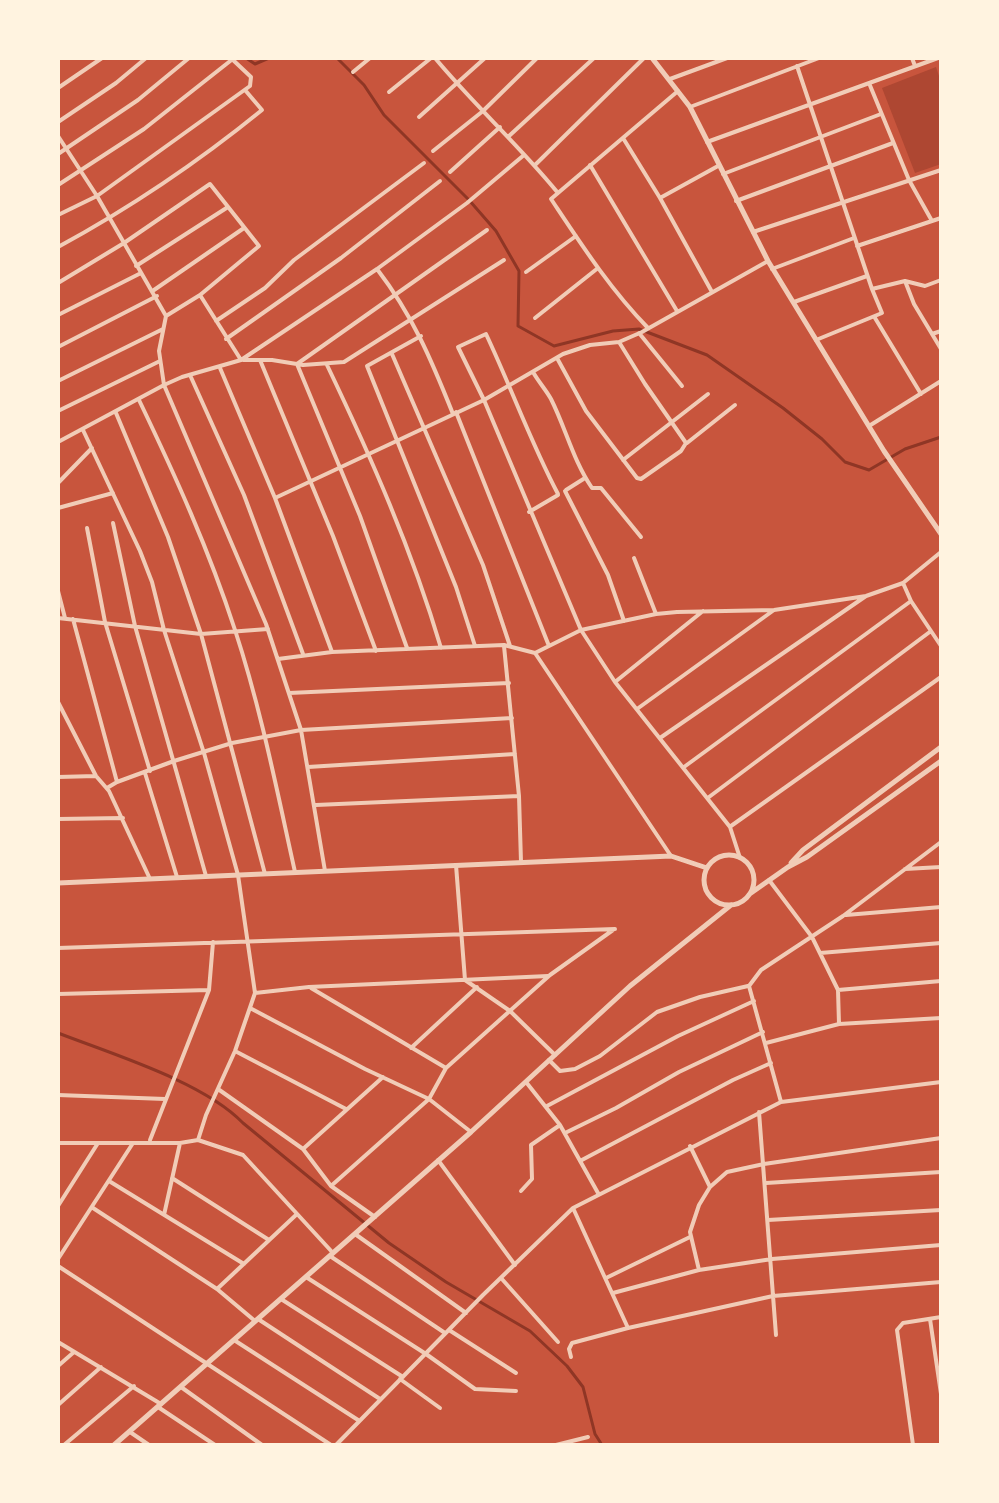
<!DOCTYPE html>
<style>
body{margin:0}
#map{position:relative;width:999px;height:1503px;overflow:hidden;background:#c8553d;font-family:"Times New Roman",serif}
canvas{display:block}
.frame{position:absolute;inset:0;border:60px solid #fff3e0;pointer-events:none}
</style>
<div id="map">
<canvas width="999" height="1503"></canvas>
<div class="frame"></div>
</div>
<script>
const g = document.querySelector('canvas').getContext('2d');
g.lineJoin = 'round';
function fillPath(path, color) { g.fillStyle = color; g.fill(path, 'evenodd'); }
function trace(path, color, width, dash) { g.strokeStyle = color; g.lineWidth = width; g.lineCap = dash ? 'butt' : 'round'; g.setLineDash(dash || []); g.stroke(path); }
const green = new Path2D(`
 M936,67L941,82V164L915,173L882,88Z`);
const stream = new Path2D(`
 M246,58L255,64L269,58
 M337,58L364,85L384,115L469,200L496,231L519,271L518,326L554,346L613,331L639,329L707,355L783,408L822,439L845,462L869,470L905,449L941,437
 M58,1033C112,1054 204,1082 243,1123L389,1243L446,1282L530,1331L567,1366L583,1387L595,1434L602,1445`);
const minor = new Path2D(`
 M435,58C474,105 520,146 558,193L551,199C581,244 610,289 648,328
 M912,58L915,66
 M797,66L872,289L882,313L816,340
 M353,72L370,58
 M670,79L727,58
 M869,83L909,180L932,221
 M58,88L102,58
 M389,92L431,58
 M690,107L819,58
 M419,117L485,58
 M58,122L116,83L146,58
 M58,136L97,196L166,316L159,351L164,385L266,624L301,730L325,871
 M509,136L594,58
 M623,138L660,198L712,292
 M707,142L938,58
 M433,151L483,111L537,58
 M58,154L138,100L189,58
 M535,165L644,58
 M590,165L677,311
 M450,172L500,127
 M723,174L881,114
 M58,185L144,129L234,58
 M558,193L678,91
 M660,198L718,166
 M736,201L893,143
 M58,215L97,196L250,86L251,77L233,60
 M753,232L941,170
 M857,246L941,218
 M58,247C130,208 198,162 262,110L245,90
 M136,266L228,207
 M377,269C413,316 431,359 453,414
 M772,269L854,238
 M526,272L576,236
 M905,281L914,304L941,349
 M58,283L124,243L210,184L259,246L200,295L166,316
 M872,289L905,281L925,286L941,280
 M154,290L244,228
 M200,295L241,360
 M794,302L867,276
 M58,315L141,273
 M535,318L598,268
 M875,318L921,394
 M216,321L265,288L294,260L424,163
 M639,333L682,386
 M932,334L941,331
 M421,336L367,366L456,587L475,646
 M226,339L341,258L440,181
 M58,347L157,296
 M392,354L483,565L510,646
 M557,358L586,411L637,478L641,479L681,451L686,443L645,384L619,342
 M243,360H272L303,365L344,362L504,260
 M260,360L333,536L376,651
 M327,365C371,457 412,550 441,648
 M220,368L275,498L332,652
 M533,372C538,381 546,390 551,399C566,429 573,460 592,488H601L641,537
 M190,375L244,495L303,654
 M58,381L163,329
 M139,400C175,475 209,550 235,630C261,709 277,791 295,872
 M58,411L160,361
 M456,412L549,646
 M116,413L168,537L201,634L265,874
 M869,426L941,381
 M83,430L140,551L152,582L164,630L204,753L238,875L255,993L235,1051L206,1115L198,1140
 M58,442L164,385L182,377L241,360L377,269L467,203L524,155
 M687,443L735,405
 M623,460L708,394
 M58,483L92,448
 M566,490L585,478
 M565,491L608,575L624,621
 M558,494C531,443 511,387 486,334L458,347L484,400L581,630L615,682L730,827L740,858
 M275,498L484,400L563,354L590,345L619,342L642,332L768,261
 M58,508L113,493
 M529,512L558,495
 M113,523L135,626L206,876
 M87,528L105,622L150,771
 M634,558L656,614
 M903,583L911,601L941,646
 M58,591L65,618
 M58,618L201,634L268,629
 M73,619L117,782
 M504,646L519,796L521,862
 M407,648L360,516L297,364L487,230
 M535,653L671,856
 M278,659L332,652L504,645L535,653L581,630L656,614L677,612L774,610L866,596L903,583L941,552
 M615,682L703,611
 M289,693L509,683
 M58,702L96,776L109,791L150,879
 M637,709L774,610
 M660,738L866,596
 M308,767L515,754
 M684,767L911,601
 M145,773L177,877
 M58,777L96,776
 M107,788L117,782L174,761L232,743L301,730L512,718
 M709,797L931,631
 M316,805L519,796
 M58,819L123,818
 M731,826L941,677
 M456,865L465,980L510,1011L555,1055
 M905,869L941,867
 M769,880L812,937L838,990L839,1024
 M846,915L941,907
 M58,948L615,929
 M820,953L941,943
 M311,988L446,1068
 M838,990L941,981
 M255,993L309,987L548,976
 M58,994L209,990
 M250,1008L365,1069L429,1099L471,1132
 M766,1043L839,1024L941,1018
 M411,1048L477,987
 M235,1051L346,1109
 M549,1060L560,1071L575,1069L600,1056L657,1012L700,997L748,986
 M526,1082L560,1125L598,1193
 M218,1089L303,1149L331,1186L375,1217
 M58,1095L165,1099
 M781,1102L749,986L761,970L843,916L941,842
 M547,1106L678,1036L754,1001
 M759,1112L776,1335
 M565,1133L616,1108L679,1072L763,1032
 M150,1140L209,990L213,942
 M58,1143H180L198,1140L243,1155L333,1253
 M690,1146L710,1187
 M303,1149L383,1077
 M438,1160L515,1265
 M580,1161L733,1080L771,1063
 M172,1178L269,1240
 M109,1181L244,1264
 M766,1183L941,1172
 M331,1186L429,1099L446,1068L550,975L613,930
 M521,1191L532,1179L531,1145L560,1125
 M58,1206L98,1143
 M93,1208L217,1289L255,1321
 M573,1208L628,1328
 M164,1215L180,1143
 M768,1220L941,1210
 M355,1234L466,1313
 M330,1256L445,1333
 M58,1259L133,1143
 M58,1266L331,1445
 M699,1270L690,1232L699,1205L710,1187L727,1172L764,1164L941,1138
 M306,1277L426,1354L475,1389L516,1391
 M501,1278L558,1342
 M606,1278L690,1237
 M217,1289L297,1214
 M613,1293L699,1270L772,1259L941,1245
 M281,1299L403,1377
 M258,1319L380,1399
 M930,1319L941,1394
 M449,1330L516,1373
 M234,1340L358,1420
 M58,1342L161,1404
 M571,1357L569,1349L572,1343L628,1328L773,1296L941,1282
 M58,1366L74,1352
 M400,1379L440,1408
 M181,1387L262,1445
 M58,1405L101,1367
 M158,1407L215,1445
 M130,1432L149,1445
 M64,1445L134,1386
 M336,1445L483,1295L573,1208L781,1102L941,1082
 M556,1445L588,1437
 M913,1445L897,1330L903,1323L941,1317`);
const tertiary = new Path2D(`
 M652,58L690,107L768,261L884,451L941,534
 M704 880a25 25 0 1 1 50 0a25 25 0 1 1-50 0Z
 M791,863L803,850L941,747
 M58,883L671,856L707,868
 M751,893L788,867L807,857L941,761
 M114,1445L471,1132L630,986L731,905`);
fillPath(green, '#ae4732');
trace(stream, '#8f3625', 3);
trace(minor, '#f1ccb7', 4);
trace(tertiary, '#f1ccb7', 5);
</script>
